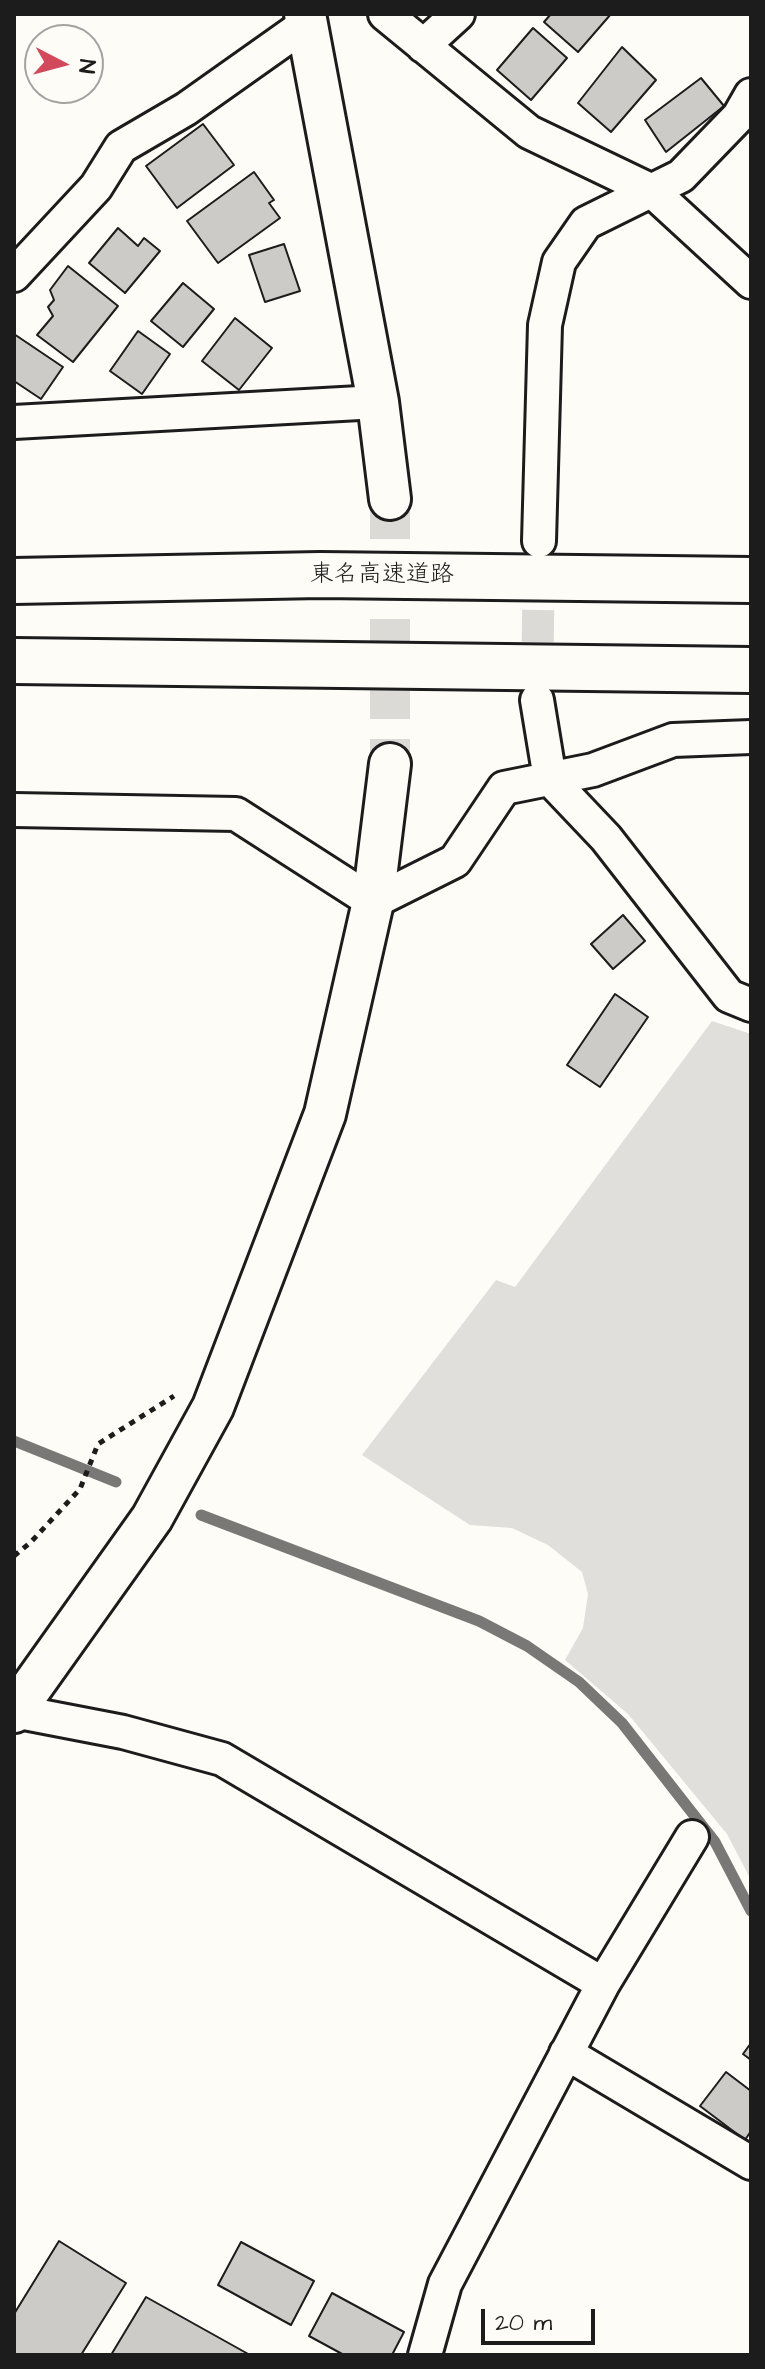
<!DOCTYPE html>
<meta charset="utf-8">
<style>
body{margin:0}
#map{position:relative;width:765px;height:2369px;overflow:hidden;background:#fdfcf7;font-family:"Architects Daughter",sans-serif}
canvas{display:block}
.frame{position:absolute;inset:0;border:16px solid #1c1c1c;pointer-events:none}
.north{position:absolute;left:24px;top:24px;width:80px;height:80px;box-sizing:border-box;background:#fdfcf7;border:2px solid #a3a29f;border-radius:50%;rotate:96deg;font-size:22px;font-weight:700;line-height:32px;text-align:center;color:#1c1c1c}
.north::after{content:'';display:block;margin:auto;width:28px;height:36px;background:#d1495b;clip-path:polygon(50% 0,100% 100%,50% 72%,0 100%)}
.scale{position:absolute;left:481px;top:2309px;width:114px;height:36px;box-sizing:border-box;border:4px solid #1c1c1c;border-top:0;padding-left:10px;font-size:24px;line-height:28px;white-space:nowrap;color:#1c1c1c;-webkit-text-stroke:6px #fdfcf7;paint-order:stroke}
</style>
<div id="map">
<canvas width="765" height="2369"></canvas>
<div class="frame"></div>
<div class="north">N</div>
<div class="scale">20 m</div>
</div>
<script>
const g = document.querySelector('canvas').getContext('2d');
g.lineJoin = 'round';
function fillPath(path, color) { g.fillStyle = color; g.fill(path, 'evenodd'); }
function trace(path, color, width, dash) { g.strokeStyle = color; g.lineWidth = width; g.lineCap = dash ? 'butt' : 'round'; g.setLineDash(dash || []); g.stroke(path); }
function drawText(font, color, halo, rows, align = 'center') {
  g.font = font + ' "Architects Daughter","Klee One",sans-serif'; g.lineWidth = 7; g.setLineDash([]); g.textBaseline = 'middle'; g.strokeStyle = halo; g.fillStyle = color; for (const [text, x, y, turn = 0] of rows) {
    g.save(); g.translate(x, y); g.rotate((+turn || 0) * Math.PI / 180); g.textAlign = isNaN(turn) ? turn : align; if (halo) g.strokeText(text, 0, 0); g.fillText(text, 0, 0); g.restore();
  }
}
const green = new Path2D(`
 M712,1021L751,1034V1880L727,1834L628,1714L565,1660L583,1628L588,1594L582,1572L548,1545L512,1528L470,1525L362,1455L496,1280L515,1287Z`);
const stream = new Path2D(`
 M14,1441L116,1482
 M201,1515L479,1621L527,1646L579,1682L622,1723L715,1842L751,1911`);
const building = new Path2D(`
 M551,14H611L578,52L544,22Z
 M533,28L567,58L531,100L497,70Z
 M622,47L656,80L611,132L578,103Z
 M701,78L724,106L666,152L645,120Z
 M203,124L234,165L177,208L146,166Z
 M254,172L274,200L269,203L280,218L218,263L187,221Z
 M118,228L138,246L144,238L160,251L125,293L89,263Z
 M284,244L300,291L265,302L249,255Z
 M68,266L118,306L73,362L37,335L53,316L48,307L54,300L50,290Z
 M183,283L214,309L183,347L151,321Z
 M235,318L272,348L239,390L202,361Z
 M138,331L170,354L142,394L110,371Z
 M14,334L63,367L41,399L14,381Z
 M623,915L645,941L613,969L591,944Z
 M615,994L648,1017L600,1087L567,1065Z
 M751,2043V2060L743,2054Z
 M726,2072L751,2091V2131L745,2140L700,2106Z
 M59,2241L126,2283L81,2355H14V2314Z
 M241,2242L314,2281L291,2325L218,2285Z
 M332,2293L404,2332L392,2355H344L309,2336Z
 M146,2297L250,2355H111Z`);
const minorTunnel = new Path2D(`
 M537,690L539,556`);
const tertiaryTunnel = new Path2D(`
 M390,499V764`);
const path = new Path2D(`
 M14,1556L31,1542L80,1489L98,1444L174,1396`);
const minor = new Path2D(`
 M385,14L529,132L652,191L751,282
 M423,46L458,14
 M14,275L96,187L121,147L186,109L306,24
 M14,422L378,402
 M539,541L545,325L559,262L586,223L681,176L739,116L751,95
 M537,700L550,779L606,838L729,996L751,1005
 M14,810L236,814L373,902L455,861L504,788L593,770L673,740L751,737
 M14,1711L123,1732L222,1759L603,1984L445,2284L425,2355
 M603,1984L692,1837
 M566,2053L751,2163`);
const tertiary = new Path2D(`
 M305,14L378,402L390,499
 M14,1712L152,1518L213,1407L325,1114L373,902L390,764`);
const motorway = new Path2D(`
 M14,581L320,575L751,580
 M14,661L751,670`);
const streetNames = [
 ["東名高速道路",382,576]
];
fillPath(green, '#e0dfdb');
trace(stream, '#797876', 11);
fillPath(building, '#cccbc8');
trace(building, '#1c1c1c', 2);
trace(minorTunnel, '#dbdad6', 32, [32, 16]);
trace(tertiaryTunnel, '#dbdad6', 40, [40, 20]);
trace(minor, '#1c1c1c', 38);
trace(tertiary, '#1c1c1c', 46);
trace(motorway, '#1c1c1c', 50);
trace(path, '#1c1c1c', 5, [6, 6]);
trace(minor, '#fdfcf7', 32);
trace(tertiary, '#fdfcf7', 40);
trace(motorway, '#fdfcf7', 44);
drawText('24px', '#1c1c1c', '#fdfcf7', streetNames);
</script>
